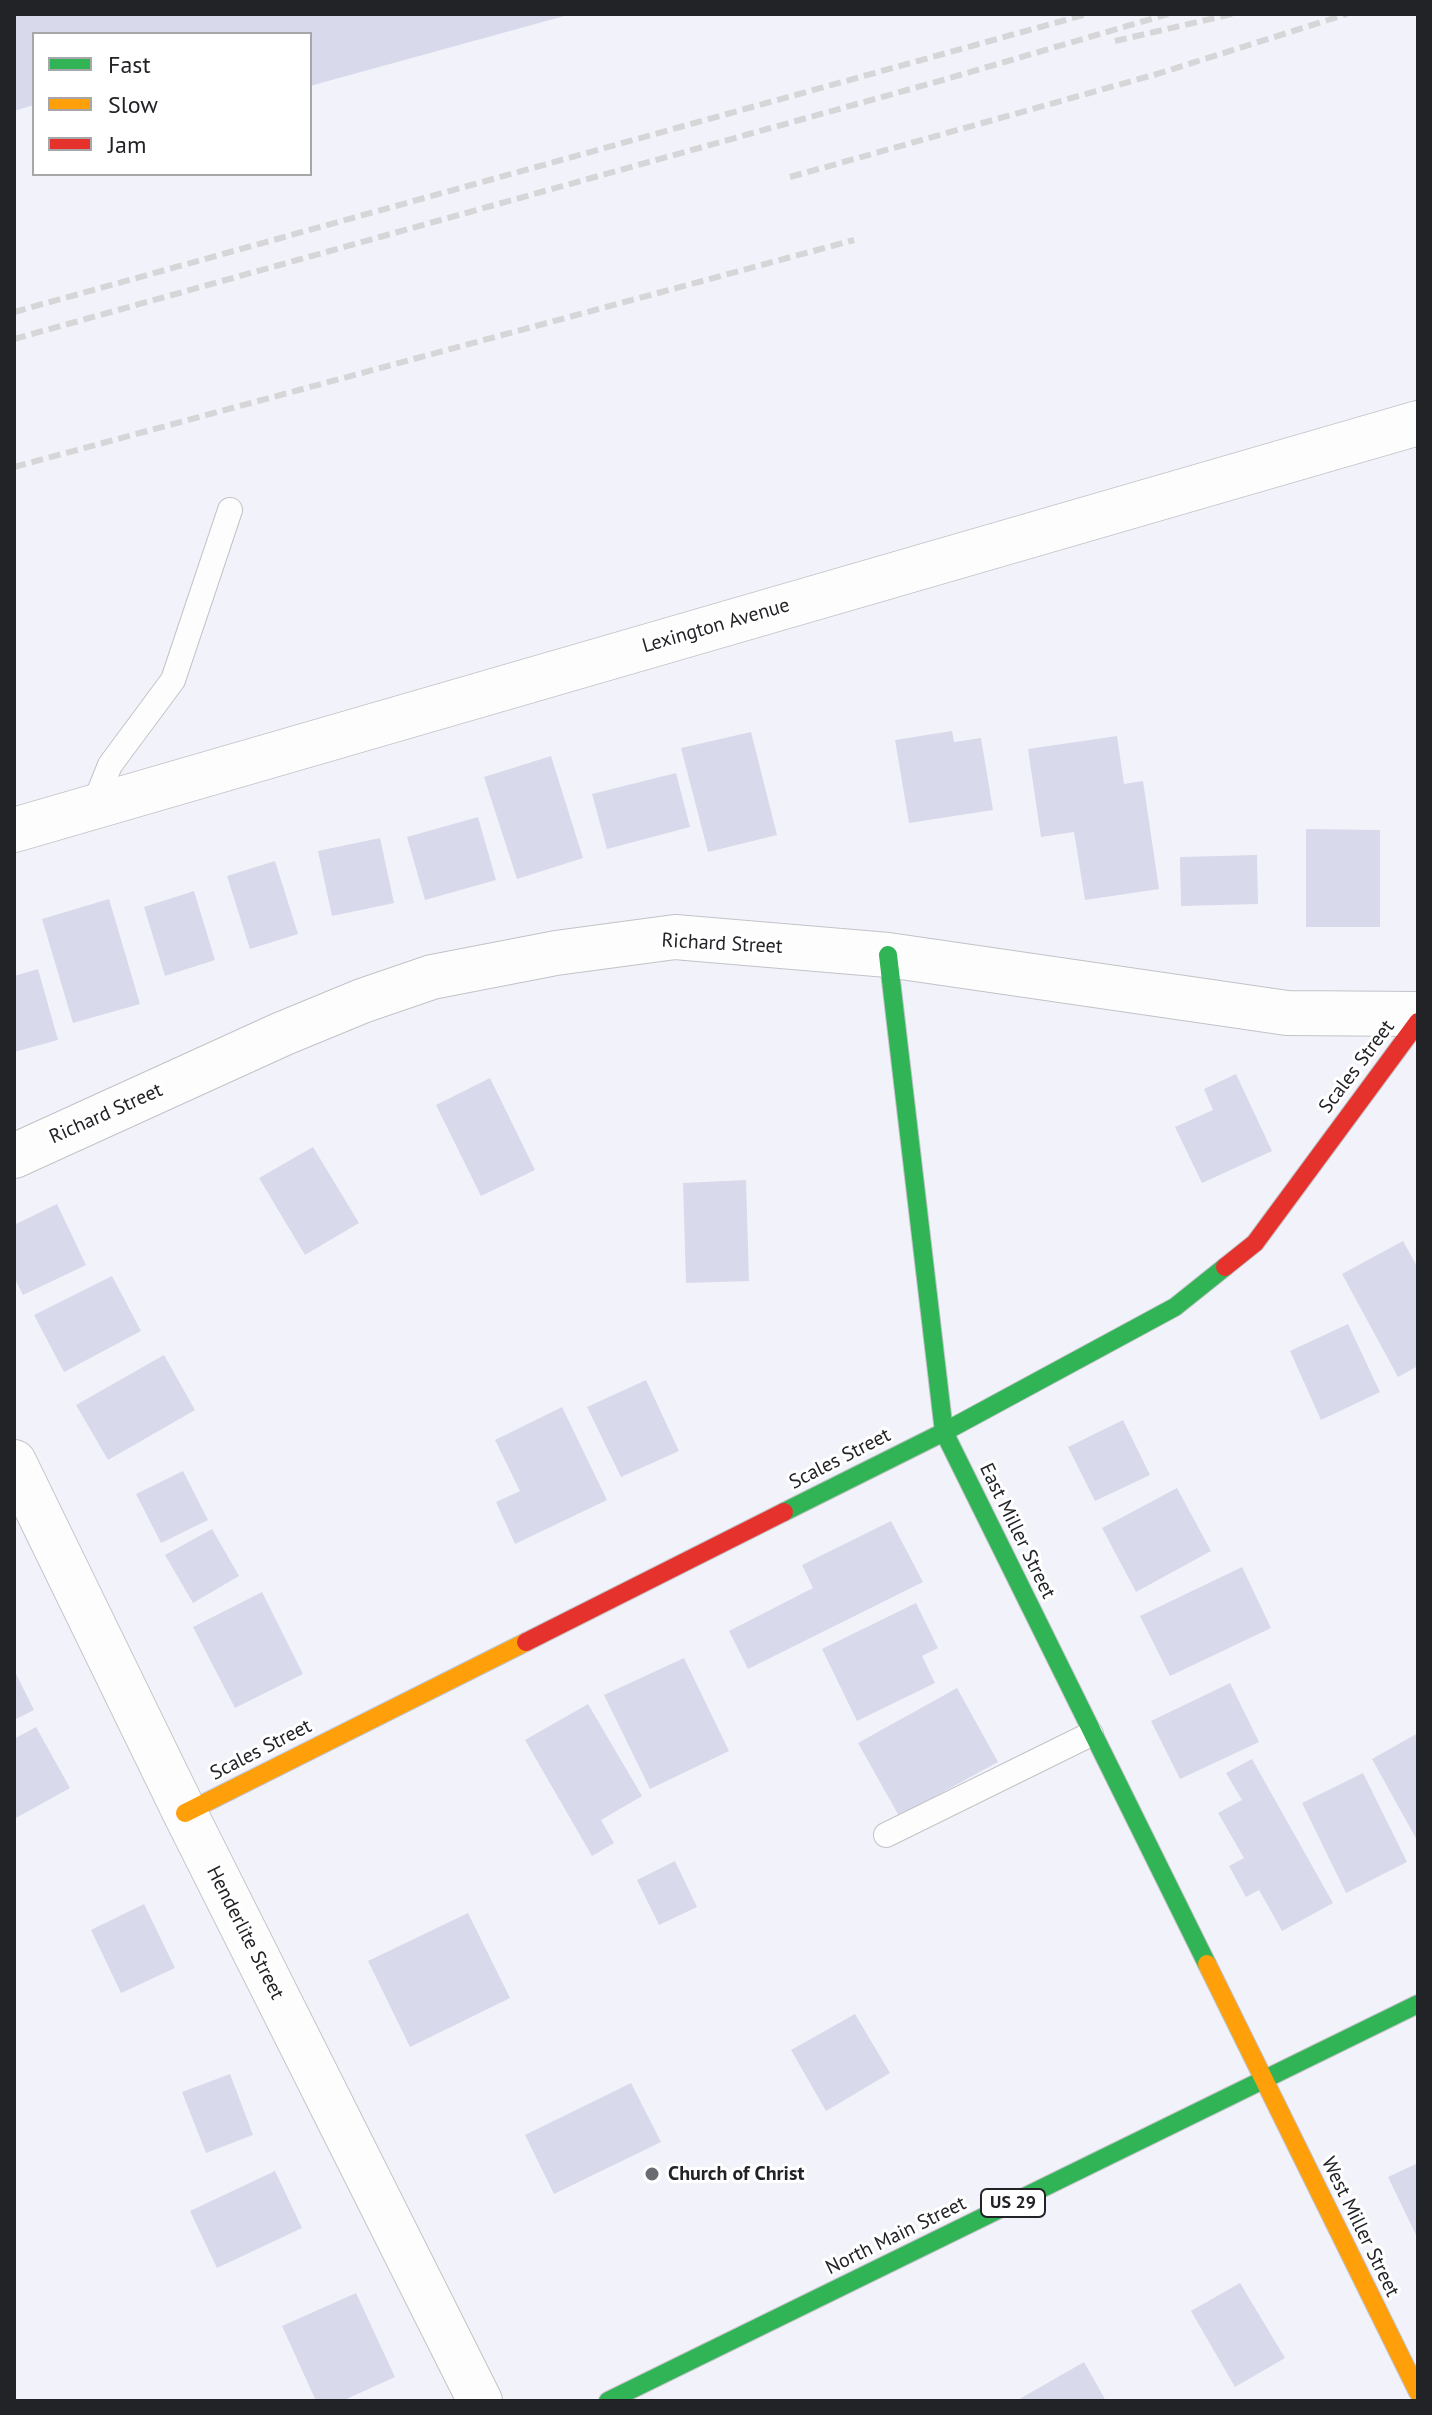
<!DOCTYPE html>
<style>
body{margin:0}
#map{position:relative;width:1432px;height:2415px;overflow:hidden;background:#f2f3fa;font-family:"PT Sans",sans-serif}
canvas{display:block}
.frame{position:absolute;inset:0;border:16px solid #222327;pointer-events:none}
.legend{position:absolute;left:32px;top:32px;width:280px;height:144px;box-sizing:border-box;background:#fff;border:2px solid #a7a7a9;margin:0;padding:10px 14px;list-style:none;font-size:24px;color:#222327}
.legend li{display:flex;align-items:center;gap:16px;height:40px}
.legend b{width:40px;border:2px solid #a7a7a9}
</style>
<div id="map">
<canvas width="1432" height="2415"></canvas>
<div class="frame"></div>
<ul class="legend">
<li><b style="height:10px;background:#30b455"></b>Fast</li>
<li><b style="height:10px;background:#ff9f0a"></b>Slow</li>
<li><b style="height:10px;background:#e5322d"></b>Jam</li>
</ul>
</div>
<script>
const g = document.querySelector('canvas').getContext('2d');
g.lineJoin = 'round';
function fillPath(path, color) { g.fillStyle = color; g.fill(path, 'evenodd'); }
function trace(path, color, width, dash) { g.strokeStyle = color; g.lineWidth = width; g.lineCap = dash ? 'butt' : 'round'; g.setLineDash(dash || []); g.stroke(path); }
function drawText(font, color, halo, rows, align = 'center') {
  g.font = font + ' "PT Sans",sans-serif'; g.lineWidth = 6; g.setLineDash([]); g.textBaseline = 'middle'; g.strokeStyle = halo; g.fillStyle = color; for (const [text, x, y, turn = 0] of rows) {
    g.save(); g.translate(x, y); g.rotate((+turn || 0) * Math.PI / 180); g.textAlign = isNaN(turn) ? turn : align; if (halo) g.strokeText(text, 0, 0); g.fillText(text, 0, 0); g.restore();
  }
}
const building = new Path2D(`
 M14,14H568V15L310,86V34H34V105L14,111Z
 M952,731L954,742L981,738L993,810L909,823L895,740Z
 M751,732L777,835L708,852L681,748Z
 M1117,736L1124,784L1143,781L1159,889L1085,900L1074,832L1041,837L1028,749Z
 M551,756L583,858L517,879L484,777Z
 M676,773L690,827L607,849L592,794Z
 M478,817L496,880L425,900L407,837Z
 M1306,829L1380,830V927H1306Z
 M380,838L394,903L332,916L318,851Z
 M1257,855L1258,904L1181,906L1180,857Z
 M275,861L298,934L250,949L227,876Z
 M194,891L215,960L165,976L144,907Z
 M109,899L140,1004L73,1023L42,919Z
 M38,969L58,1040L14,1052V976Z
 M1236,1074L1272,1151L1202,1183L1175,1127L1213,1110L1204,1089Z
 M490,1078L535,1170L481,1196L436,1105Z
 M313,1147L359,1223L305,1255L259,1178Z
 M746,1180L749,1281L686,1283L683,1183Z
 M57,1204L86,1265L23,1295L14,1277V1225Z
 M1403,1241L1418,1268V1366L1398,1377L1342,1274Z
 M112,1276L141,1331L64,1372L34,1315Z
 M1348,1324L1380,1392L1321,1420L1290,1351Z
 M164,1355L195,1410L108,1460L76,1405Z
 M646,1380L679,1451L621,1477L587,1407Z
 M562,1407L607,1500L515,1544L496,1502L520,1491L495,1440Z
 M1123,1420L1150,1475L1095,1501L1068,1447Z
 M183,1471L208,1520L161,1543L136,1494Z
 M1177,1488L1211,1551L1136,1592L1102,1528Z
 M891,1521L923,1582L748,1669L729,1631L813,1588L802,1565Z
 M212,1529L239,1576L193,1603L165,1555Z
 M1242,1567L1271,1628L1170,1676L1140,1616Z
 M262,1592L303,1674L235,1708L193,1627Z
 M916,1603L938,1648L922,1656L935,1683L857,1721L822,1649Z
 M684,1658L729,1751L650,1789L604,1695Z
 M14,1670L34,1710L14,1720Z
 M1230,1683L1259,1742L1180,1779L1151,1721Z
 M957,1688L998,1762L899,1816L858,1743Z
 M588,1704L642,1796L601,1820L614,1843L592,1856L525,1740Z
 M36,1727L70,1788L14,1819V1739Z
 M1418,1733V1842L1372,1759Z
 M1252,1759L1333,1903L1282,1931L1259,1890L1246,1897L1229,1866L1244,1858L1218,1813L1242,1800L1226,1773Z
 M1363,1773L1407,1862L1346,1893L1302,1803Z
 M675,1861L697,1907L659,1925L637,1880Z
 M144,1904L175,1968L121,1993L91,1930Z
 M468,1913L510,1998L410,2047L368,1961Z
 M855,2014L890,2073L826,2111L791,2050Z
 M230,2074L253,2135L206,2153L182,2092Z
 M631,2083L661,2142L554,2194L525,2135Z
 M1418,2163V2239L1388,2177Z
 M275,2171L302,2228L217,2268L190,2211Z
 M1240,2283L1285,2358L1235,2387L1191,2311Z
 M356,2293L395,2377L342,2401H316L282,2326Z
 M1084,2362L1106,2401H1016Z`);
const lane = new Path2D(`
 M93,807L110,765L173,680L230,510
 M886,1835L1091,1734`);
const street = new Path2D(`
 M14,830L1418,423
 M14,1156L282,1034L362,1001L432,977L556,953L675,937L888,955L1287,1013L1418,1014
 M14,1462L185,1813L480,2401`);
const fast = new Path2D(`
 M888,955L944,1432L1207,1964
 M784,1512L944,1432L1175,1307L1225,1267
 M608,2401L1418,2004`);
const slow = new Path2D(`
 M185,1813L526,1642
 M1207,1964L1418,2392`);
const jam = new Path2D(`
 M1225,1267L1255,1243L1418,1022
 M526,1642L784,1512`);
const rail = new Path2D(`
 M1115,41L1232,14
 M790,177L1157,74L1347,14
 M14,312L1087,14
 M14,339L943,80L1168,14
 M14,467L854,240`);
const markers = [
 [652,2174,8,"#6b6c71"]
];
const shields = [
 [1013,2203,64]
];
const shieldNames = [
 ["US 29",1013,2203]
];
const streetNames = [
 ["Lexington Avenue",716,626,-16],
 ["Richard Street",722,944,3],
 ["Scales Street",1357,1067,-53],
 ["Richard Street",106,1114,-24],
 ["Scales Street",840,1459,-27],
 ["East Miller Street",1017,1531,64],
 ["Scales Street",261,1750,-27],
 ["Henderlite Street",245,1933,63],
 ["West Miller Street",1360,2227,64],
 ["North Main Street",896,2236,-26]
];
const poiNames = [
 ["Church of Christ",668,2174]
];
fillPath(building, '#d8d9ea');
trace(lane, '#c2c3c8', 26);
trace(street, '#c2c3c8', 46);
trace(fast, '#c2c3c8', 20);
trace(slow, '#c2c3c8', 20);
trace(jam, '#c2c3c8', 20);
trace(lane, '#fdfdfe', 24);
trace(street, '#fdfdfe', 44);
trace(fast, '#30b455', 18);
trace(slow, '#ff9f0a', 18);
trace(jam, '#e5322d', 18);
trace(rail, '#d6d6d8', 6, [12, 6]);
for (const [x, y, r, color] of markers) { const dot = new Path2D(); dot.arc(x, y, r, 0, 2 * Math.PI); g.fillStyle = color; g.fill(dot); trace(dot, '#fff', 3); }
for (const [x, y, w] of shields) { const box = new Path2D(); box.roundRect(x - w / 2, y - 14, w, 28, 6); g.fillStyle = '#fff'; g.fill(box); trace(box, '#222327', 2); }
drawText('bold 18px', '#222327', null, shieldNames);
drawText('20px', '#222327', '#fff', streetNames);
drawText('bold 20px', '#222327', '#fff', poiNames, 'left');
</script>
